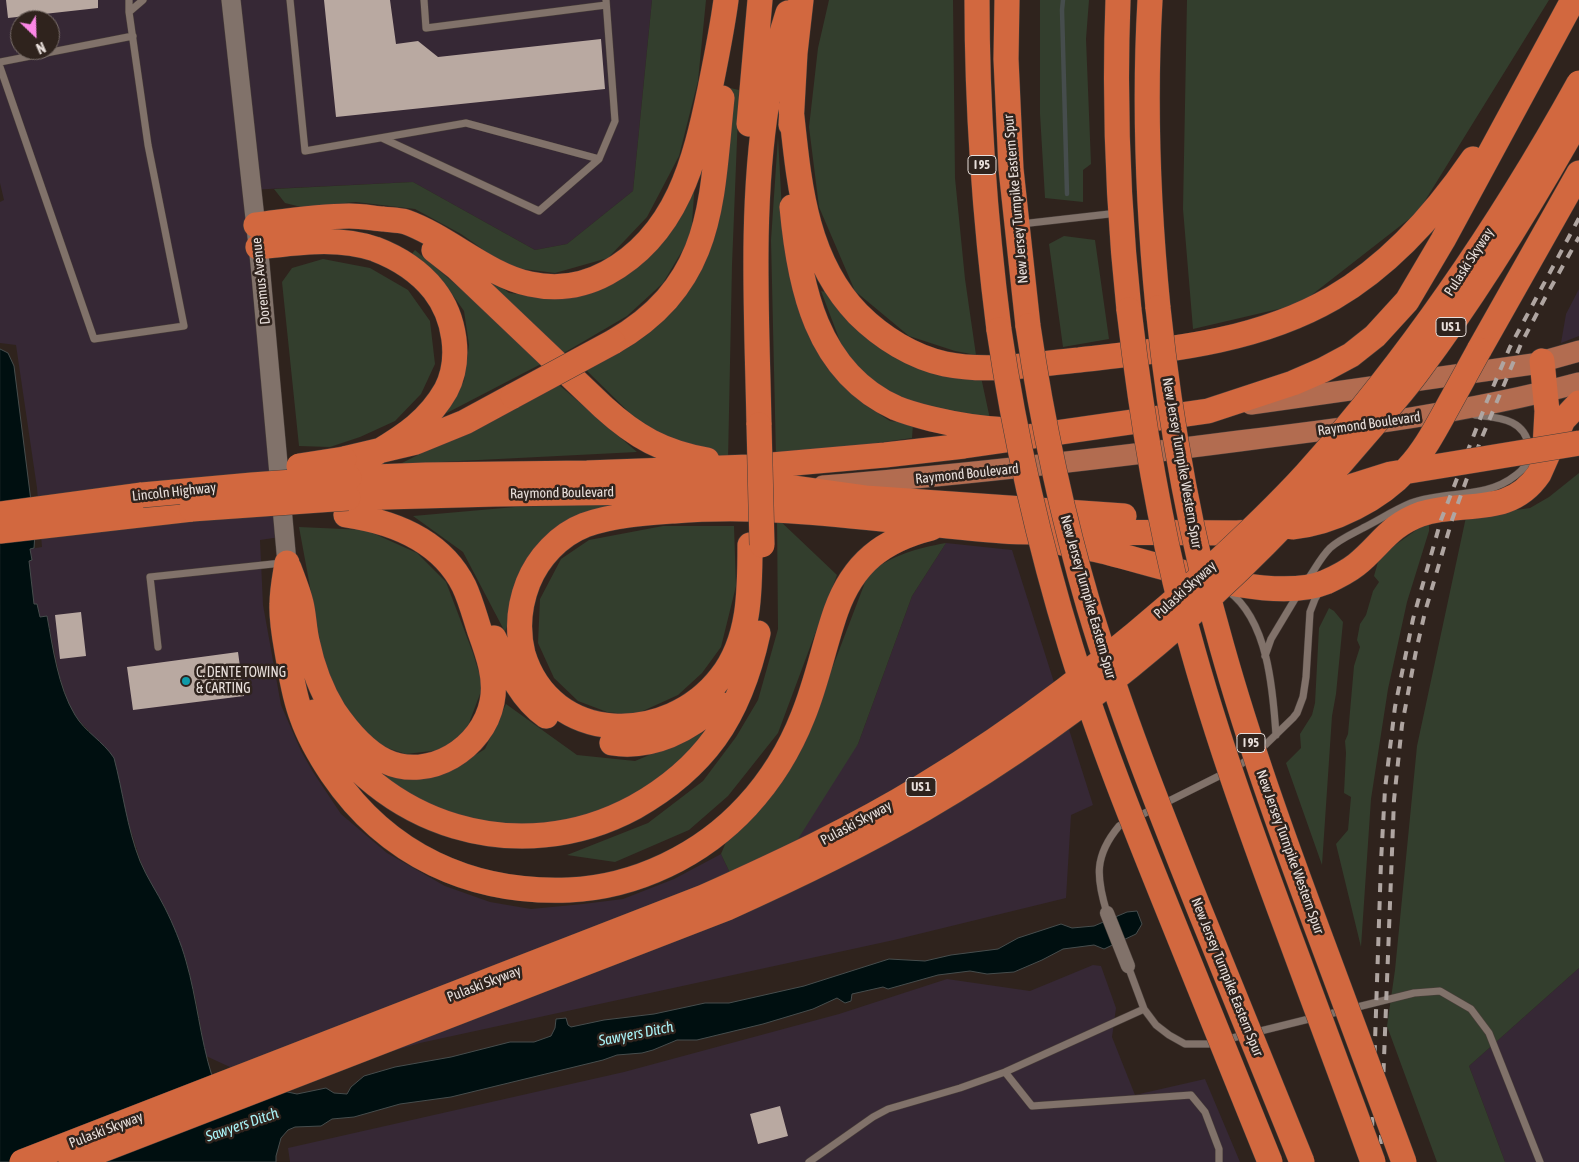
<!DOCTYPE html>
<style>
body{margin:0}
#map{position:relative;width:1579px;height:1162px;overflow:hidden;background:#2f231d;font-family:"Asap Condensed",sans-serif}
canvas{display:block}
.north{position:absolute;left:10px;top:10px;width:50px;height:50px;box-sizing:border-box;background:#2f231d;border:1px solid #796e69;border-radius:50%;rotate:156deg;font-size:14px;font-weight:700;line-height:20px;text-align:center;color:#e8dfdb}
.north::after{content:'';display:block;margin:auto;width:18px;height:22px;background:#fb87e5;clip-path:polygon(50% 0,100% 100%,50% 72%,0 100%)}
</style>
<div id="map">
<canvas width="1579" height="1162"></canvas>
<div class="north">N</div>
</div>
<script>
const g = document.querySelector('canvas').getContext('2d');
g.lineJoin = 'round';
function fillPath(path, color) { g.fillStyle = color; g.fill(path, 'evenodd'); }
function trace(path, color, width, dash) { g.strokeStyle = color; g.lineWidth = width; g.lineCap = dash ? 'butt' : 'round'; g.setLineDash(dash || []); g.stroke(path); }
function drawText(font, color, halo, rows, align = 'center') {
  g.font = font + ' "Asap Condensed",sans-serif'; g.lineWidth = 5; g.setLineDash([]); g.textBaseline = 'middle'; g.strokeStyle = halo; g.fillStyle = color; for (const [text, x, y, turn = 0] of rows) {
    g.save(); g.translate(x, y); g.rotate((+turn || 0) * Math.PI / 180); g.textAlign = isNaN(turn) ? turn : align; if (halo) g.strokeText(text, 0, 0); g.fillText(text, 0, 0); g.restore();
  }
}
const industrial = new Path2D(`
 M0,0H652L633,191L567,244L535,250L413,182L248,190L287,536L260,540L263,605L281,705L301,751L313,772L341,814L387,853L445,886L490,902L531,909L583,904L623,899L674,879L721,854L730,873L858,744L912,596L946,543L1012,550L1093,805L1071,815L1066,898L894,940L420,1043L316,1074L256,1079L206,1056L196,1000L186,959L165,907L153,889L141,862L127,818L90,732L76,717L68,701L60,678L47,616L40,617L37,604L34,605L29,561L32,560L30,549L42,547L37,488L16,345L0,343V202L4,200L0,183ZM20,20H50V50H20Z
 M1579,289V336L1561,343L1566,314Z
 M1093,965L1101,966L1116,1008L1112,1037L1135,1095L1205,1079L1240,1162H290L288,1148L624,1072L839,1014L947,979L1030,991Z
 M1579,968V1162H1505L1469,1066Z`);
const green = new Path2D(`
 M652,0H706L698,81L679,156L647,217L608,258L555,273L508,267L461,234L415,209L356,202L301,207L285,203L274,189L413,182L535,250L567,244L633,191Z
 M829,0H953L955,178L965,279L976,355L955,351L909,336L855,291L819,207L809,127L818,48Z
 M1040,0H1089L1086,39L1091,164L1083,170V202L1045,198L1040,114Z
 M1187,0H1549L1418,212L1300,304L1193,329L1183,209Z
 M730,88L739,90L732,265L728,461L643,426L584,368L704,256Z
 M778,137L784,248L812,341L828,369L865,405L890,421L913,424L912,438L776,457L771,240Z
 M695,182L691,236L663,283L627,316L562,354L476,277L477,268L509,293L560,298L613,281Z
 M1064,236L1095,240L1109,339L1063,347L1049,244Z
 M415,250L461,289L541,364L441,416L464,381L469,345L464,311L442,280L410,256Z
 M323,259L370,268L408,290L430,321L435,364L421,394L395,421L360,437L330,447L299,446L282,282L292,268Z
 M821,291L830,293L866,333L981,377L990,419L948,414L904,399L868,380L843,349Z
 M558,384L637,452L400,464Z
 M1579,473V968L1469,1066L1505,1162H1437L1387,1026L1395,970L1417,746L1466,517L1530,508L1549,497Z
 M625,504L521,579L505,632L463,552L413,516L515,507Z
 M777,518L837,575L778,733L728,796L689,830L615,862L567,855L648,823L703,781L736,737L758,700L778,629Z
 M1429,521V531L1407,602L1388,689L1371,799L1361,947L1336,844L1348,830L1351,797L1344,793L1346,753L1345,741L1348,734L1354,666L1360,647L1357,640L1360,624L1366,615L1373,591L1379,582L1374,576L1378,562L1391,548Z
 M663,526H734L736,586L721,647L702,673L678,695L634,715L607,712L578,701L554,678L538,643L540,599L561,559L589,540Z
 M299,527L366,530L417,553L446,582L473,653L483,686L466,731L440,750L406,754L375,744L352,725L324,663Z
 M946,543L912,596L858,744L798,839L730,873L721,854L726,842L768,801L799,755L869,572C897,554 914,549 946,543Z
 M1329,608L1334,611L1343,622L1336,694L1332,716L1322,865L1286,763L1301,748L1300,734L1312,715L1315,703L1319,628Z
 M506,704L577,755L635,761L709,730L669,772L626,805L562,824L481,827L412,801L382,775L410,780L453,769L485,749Z`);
const water = new Path2D(`
 M0,349L8,353L14,366L35,533L34,548L30,549L32,560L29,561L34,604H37L40,617L47,616C53,648 58,687 75,715C85,732 103,741 114,758C123,792 127,828 140,861C147,878 157,892 165,908C173,924 181,943 186,961C197,999 200,1038 212,1076L297,1094L326,1088L334,1093L347,1094L351,1087L364,1076L395,1067L451,1057L510,1042H534L551,1036L555,1028L556,1019L566,1018L568,1025L571,1027L604,1020L654,1014L705,1003H729L804,986L889,959L925,961L951,955L998,949L1018,938L1061,924L1072,928L1094,926L1127,912L1137,911L1142,924L1136,934L1104,949L1094,945L1063,949L1042,960L1014,972L987,974L970,971L938,975L888,989L883,987L852,994L851,1001L845,1003L837,998L813,1009L763,1024L697,1040H677L653,1050L642,1053L617,1055L603,1060L451,1097L400,1104L354,1117L332,1119L321,1126L295,1127L288,1130L281,1138L276,1156V1162H0Z`);
const stream = new Path2D(`
 M1063,0L1062,10L1067,194`);
const building = new Path2D(`
 M6,0H98V8L8,18Z
 M324,0H390L396,44L418,41L438,57L601,39L605,89L336,117Z
 M81,612L86,656L60,659L55,615Z
 M238,652L244,696L133,710L127,667Z
 M780,1106L788,1136L758,1144L750,1114Z`);
const lane = new Path2D(`
 M129,0V12
 M290,0L305,151L466,123L599,159L615,121L606,0
 M424,0L426,28L606,5
 M0,62L133,36
 M0,67L94,339L184,326L148,145L129,12L143,0
 M382,138L539,211L599,159
 M1021,224L1118,213
 M1475,415C1498,418 1525,418 1529,447
 M1308,579C1315,569 1321,557 1330,548C1340,539 1352,534 1363,528C1379,520 1394,510 1411,503C1446,490 1485,500 1516,475C1523,470 1527,465 1529,457
 M1228,591C1268,620 1273,690 1276,735
 M158,647L150,577L282,563
 M1265,656L1271,639L1298,594
 M1107,913C1096,877 1094,856 1119,826L1237,767L1258,752L1293,718L1297,713L1303,697L1306,677L1310,612L1315,599L1319,592
 M1128,966L1144,1009L1156,1025L1169,1035L1185,1044H1208L1414,993L1440,991L1471,1009L1489,1033L1540,1162
 M1005,1072L1032,1106L1191,1095L1205,1112L1219,1149V1162
 M809,1162L873,1117L888,1109L960,1088L1005,1072L1144,1009`);
const street = new Path2D(`
 M1107,913L1128,966`);
const secondary = new Path2D(`
 M231,0L260,264L287,563`);
const primary = new Path2D(`
 M1251,404L1533,364L1579,351
 M823,486C962,475 1100,459 1239,441C1353,427 1467,413 1579,383`);
const highway = new Path2D(`
 M977,0C977,111 985,220 999,330
 M1007,0L1006,59L1011,169L1028,326
 M1118,0C1114,104 1118,207 1129,310
 M1150,0C1144,103 1148,206 1158,308
 M791,108C799,181 804,258 858,314C882,338 913,357 945,364C989,373 1035,364 1079,360C1166,350 1255,343 1333,298C1390,265 1436,213 1473,159
 M749,124L760,0
 M791,125L795,53L801,0
 M792,207C799,285 816,372 896,408C908,413 920,416 932,419C957,425 982,429 1007,430
 M256,225C287,221 318,216 349,216C361,216 372,218 383,219C390,220 399,220 406,222C448,237 487,275 530,284C557,290 583,286 607,273C677,235 695,161 710,89C716,59 722,30 726,0
 M258,247C297,243 336,236 375,249C396,257 419,271 434,290C455,317 462,359 446,390C429,420 405,436 376,453
 M434,250L457,268L603,407C636,437 663,452 707,460
 M613,342C715,283 711,202 722,98
 M1479,350L1579,173
 M1542,361L1547,411L1545,448
 M759,425C757,318 750,209 767,102C770,85 772,67 777,50C780,38 784,26 788,13
 M344,459L416,442L465,422L513,396
 M349,478L426,475L587,473L749,467L885,455L964,446L1208,411L1293,383L1323,370L1351,355L1375,336L1407,301L1443,240L1573,0
 M348,498L496,494L648,492L793,488L865,498L1124,516
 M0,514L142,495
 M0,531L192,509
 M1062,543C1078,546 1094,549 1110,553C1166,567 1273,604 1326,582C1337,577 1347,572 1356,565C1381,545 1388,526 1421,514C1464,500 1509,518 1539,474L1563,420L1579,403
 M750,545C750,591 750,640 721,677C668,746 551,746 523,654C517,630 519,606 528,583C538,558 559,535 585,525C613,515 645,513 674,511C785,502 893,523 1003,531C1031,533 1059,531 1087,532C1137,532 1187,533 1237,533L1264,531
 M287,563C285,576 282,590 282,604C281,623 286,644 289,663C292,681 295,699 302,717C309,737 320,756 332,774C387,855 471,894 569,890C636,887 702,855 747,806C771,780 790,749 803,716C817,682 824,645 836,611C853,563 883,540 931,528
 M289,568C293,579 298,591 301,603C304,615 304,628 307,641C312,665 321,690 334,711C347,730 363,750 385,761C429,782 483,748 492,702C497,679 488,654 480,632C475,617 471,601 464,586C441,540 394,522 346,515
 M494,638C507,666 519,697 546,716
 M314,712C379,827 519,870 635,807C667,789 694,767 715,738C737,707 750,670 758,633
 M612,743C652,749 690,730 718,703`);
const rail = new Path2D(`
 M1371,1162L1381,862L1385,789L1395,707L1413,619L1441,520L1487,401L1510,347L1579,218
 M1380,1162L1394,800L1402,725L1416,651L1425,612L1452,520L1480,442L1521,344L1545,298L1579,237`);
const highwayBridge = new Path2D(`
 M1158,308C1170,422 1190,536 1222,647C1249,743 1283,837 1318,931C1347,1008 1375,1085 1404,1162
 M1129,310C1141,412 1157,514 1183,614C1211,722 1249,827 1288,932C1316,1008 1345,1085 1373,1162
 M1028,326C1042,421 1062,515 1089,607C1120,711 1160,811 1200,911C1234,995 1268,1078 1302,1162
 M999,330C1015,438 1039,544 1071,648C1099,739 1135,828 1171,917C1204,999 1237,1080 1270,1162
 M513,396L613,342
 M759,425L762,545
 M299,466L344,459
 M142,495L252,485L349,478
 M1308,507L1353,486L1391,474L1579,443
 M192,509L348,498
 M1292,527C1333,523 1380,499 1408,468C1424,451 1435,430 1446,410C1457,390 1468,370 1479,350
 M22,1162L704,897C779,863 853,829 923,786C1024,725 1118,652 1205,573C1240,541 1274,509 1306,474C1412,355 1502,222 1579,83
 M71,1162L727,908C794,878 860,846 924,809C1092,711 1241,582 1366,434C1384,413 1403,392 1419,370C1479,290 1530,206 1579,119`);
const markers = [
 [186,681,5,"#0f9aa8"]
];
const shields = [
 [982,165,28],
 [1451,327,30],
 [1251,743,28],
 [921,787,30]
];
const shieldNames = [
 ["I 95",982,165],
 ["US 1",1451,327],
 ["I 95",1251,743],
 ["US 1",921,787]
];
const streetNames = [
 ["New Jersey Turnpike Eastern Spur",1016,199,-95],
 ["Pulaski Skyway",1469,262,-57],
 ["Doremus Avenue",261,281,-96],
 ["Raymond Boulevard",1369,424,-8],
 ["New Jersey Turnpike Western Spur",1182,463,80],
 ["Raymond Boulevard",967,474,-6],
 ["Lincoln Highway",174,492,-6],
 ["Raymond Boulevard",562,493,-1],
 ["Pulaski Skyway",1185,590,-42],
 ["New Jersey Turnpike Eastern Spur",1088,597,74],
 ["Pulaski Skyway",856,823,-28],
 ["New Jersey Turnpike Western Spur",1290,852,70],
 ["New Jersey Turnpike Eastern Spur",1227,977,68],
 ["Pulaski Skyway",484,984,-21],
 ["Pulaski Skyway",106,1130,-21]
];
const poiNames = [
 ["C. DENTE TOWING",196,673],
 ["& CARTING",196,689]
];
const waterNames = [
 ["Sawyers Ditch",636,1034,-11],
 ["Sawyers Ditch",242,1125,-19]
];
fillPath(industrial, '#362835');
fillPath(green, '#333e2d');
fillPath(water, '#000f10');
trace(water, '#464d4d', 1);
trace(stream, '#464d4d', 4.5);
fillPath(building, '#b9a9a1');
trace(lane, '#493f3a', 8);
trace(street, '#493f3a', 15);
trace(secondary, '#493f3a', 20);
trace(primary, '#493f3a', 22);
trace(highway, '#493f3a', 26);
trace(lane, '#81726a', 7);
trace(street, '#81726a', 14);
trace(secondary, '#81726a', 19);
trace(primary, '#b26c50', 21);
trace(highway, '#d2683f', 25);
trace(rail, '#afa5a1', 4, [9, 9]);
trace(highwayBridge, '#493f3a', 26, []);
trace(highwayBridge, '#d2683f', 25);
for (const [x, y, r, color] of markers) { const dot = new Path2D(); dot.arc(x, y, r, 0, 2 * Math.PI); g.fillStyle = color; g.fill(dot); trace(dot, '#2f231d', 2); }
for (const [x, y, w] of shields) { const box = new Path2D(); box.roundRect(x - w / 2, y - 9.5, w, 19, 4); g.fillStyle = '#2f231d'; g.fill(box); trace(box, '#e8dfdb', 1); }
drawText('bold 12px', '#e8dfdb', null, shieldNames);
drawText('14px', '#e8dfdb', '#2f231d', streetNames);
drawText('14px', '#e8dfdb', '#2f231d', poiNames, 'left');
drawText('italic 15px', '#a9f3f7', '#2f231d', waterNames);
</script>
